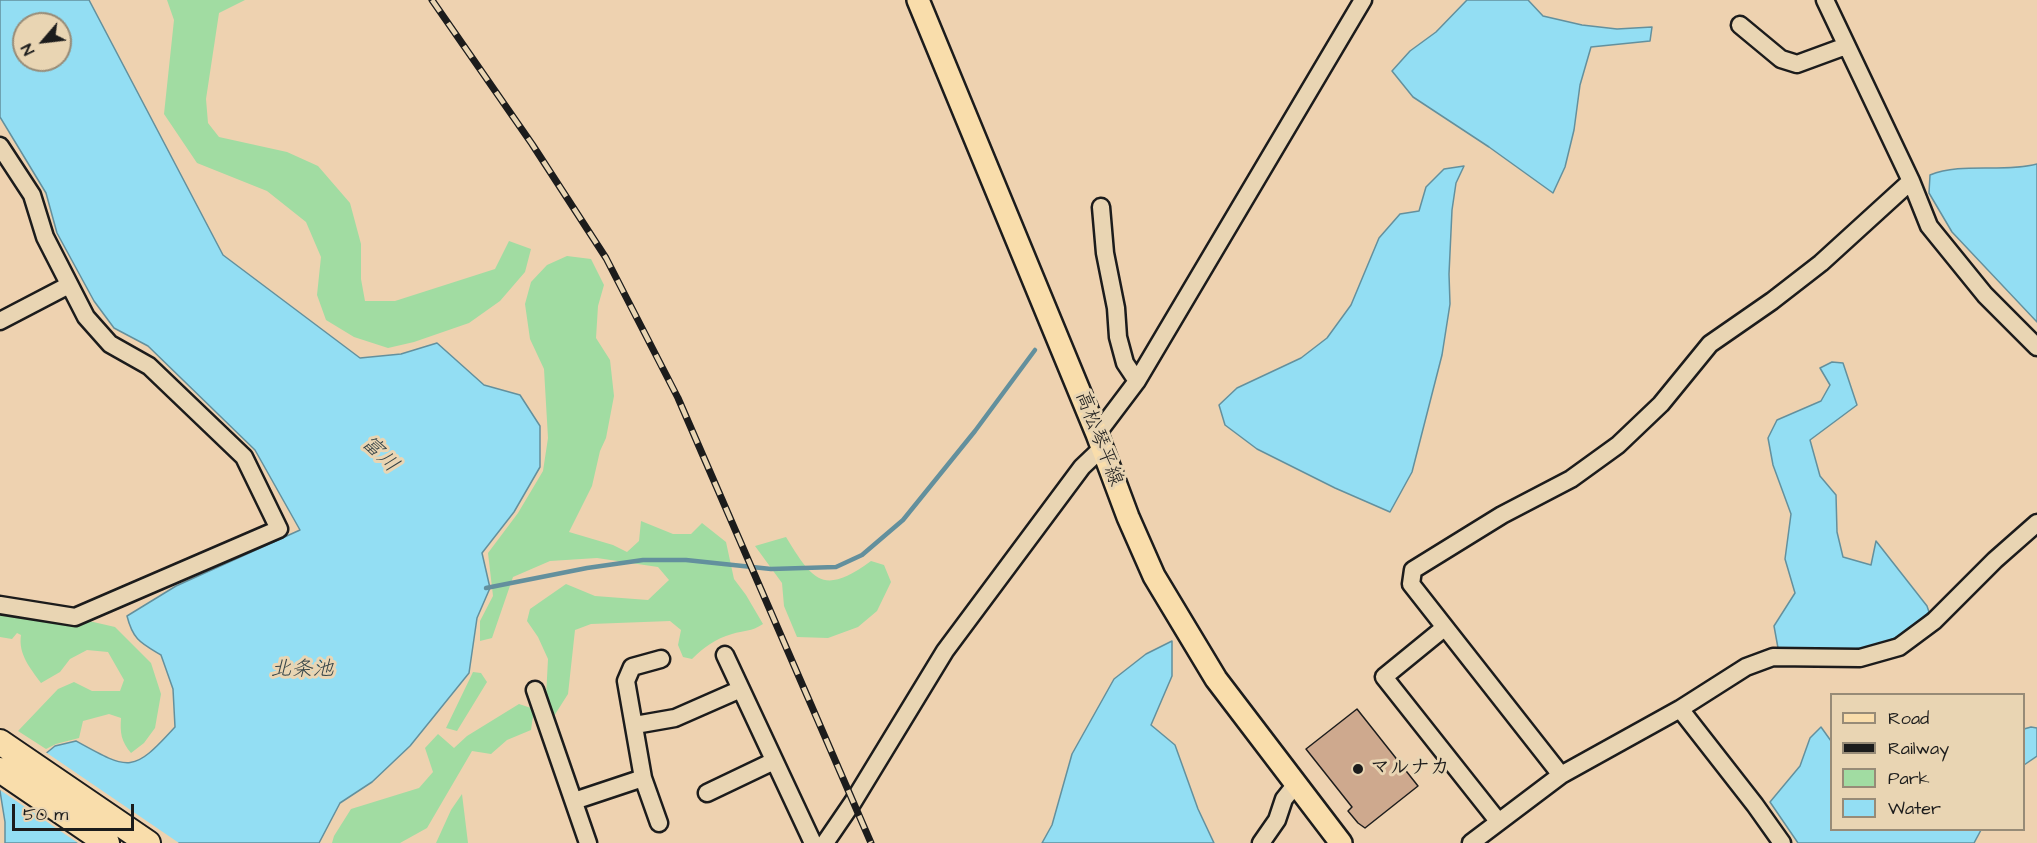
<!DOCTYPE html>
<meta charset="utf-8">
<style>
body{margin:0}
#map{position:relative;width:2037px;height:843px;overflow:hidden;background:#eed2b0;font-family:"Architects Daughter",sans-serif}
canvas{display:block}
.legend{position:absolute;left:1830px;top:693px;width:195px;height:138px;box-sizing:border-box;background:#e9d5b3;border:2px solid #978b77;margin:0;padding:8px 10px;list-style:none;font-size:18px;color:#1c1c1c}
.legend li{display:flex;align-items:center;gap:12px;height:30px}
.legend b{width:30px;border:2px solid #978b77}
.north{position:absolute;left:12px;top:12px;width:60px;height:60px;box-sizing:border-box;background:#e9d5b3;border:2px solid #978b77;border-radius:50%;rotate:242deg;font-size:16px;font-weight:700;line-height:24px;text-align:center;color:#1c1c1c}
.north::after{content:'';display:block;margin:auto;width:21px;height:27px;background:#1c1c1c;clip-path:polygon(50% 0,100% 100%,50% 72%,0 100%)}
.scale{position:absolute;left:12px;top:804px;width:122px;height:27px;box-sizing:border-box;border:3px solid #1c1c1c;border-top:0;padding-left:8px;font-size:18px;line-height:21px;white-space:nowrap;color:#1c1c1c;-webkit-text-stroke:4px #e9d5b3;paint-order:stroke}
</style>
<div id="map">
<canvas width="2037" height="843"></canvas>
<ul class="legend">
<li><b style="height:8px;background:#f9ddab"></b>Road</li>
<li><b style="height:8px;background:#1c1c1c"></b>Railway</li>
<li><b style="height:16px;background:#a1dca2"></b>Park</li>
<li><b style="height:16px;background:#93def3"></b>Water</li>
</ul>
<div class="north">N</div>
<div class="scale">50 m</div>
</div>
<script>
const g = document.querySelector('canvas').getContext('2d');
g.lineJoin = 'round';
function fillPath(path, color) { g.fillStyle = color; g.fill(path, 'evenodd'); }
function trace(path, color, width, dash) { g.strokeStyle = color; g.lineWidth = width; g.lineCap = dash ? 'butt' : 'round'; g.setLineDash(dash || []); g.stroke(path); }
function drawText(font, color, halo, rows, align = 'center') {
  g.font = font + ' "Architects Daughter","Klee One",sans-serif'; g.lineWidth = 6; g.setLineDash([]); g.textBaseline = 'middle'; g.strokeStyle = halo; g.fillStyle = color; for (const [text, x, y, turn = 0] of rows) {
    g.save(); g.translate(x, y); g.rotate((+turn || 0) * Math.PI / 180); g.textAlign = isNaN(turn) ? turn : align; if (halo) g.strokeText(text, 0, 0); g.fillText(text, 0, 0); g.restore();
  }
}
const green = new Path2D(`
 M167,0H245L219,13L206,99L208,123L219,137L287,152L318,166L350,203L361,244V279L365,301H395L495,269L509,241L531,249L525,272L500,301L469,323L414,342L388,348L354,337L326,320L317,295L321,257L306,222L267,191L197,163L164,114L174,20Z
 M567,256L591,259L604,285L598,306L596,338L610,360L614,396L606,438L600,451L592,486L569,532L613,545L627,552L639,541L641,521L673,534H691L702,523L726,542L734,579L746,595L763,624C751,632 744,630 732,634C715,639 704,647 692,659L683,657L678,645L681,630L670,621L591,624L575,630L568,694L554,716L546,697L548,659L538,637L527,621L530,609L566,584L595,596L648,600L669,580L658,567L597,558L550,561L513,577L492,638L480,641V621L493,596L488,553L518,513L543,471L548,438L544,369L530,339L525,304L531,282L547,265Z
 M786,537C813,581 823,596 871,561L884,565L891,582L877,611L858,627L828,638L797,637L784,606L782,583L755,546Z
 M0,611L67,622L89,621L115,627L151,663L161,694L155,728L144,743L131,753C121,741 120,733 121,718L109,714L83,721L79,738L56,744L46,749L18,731L58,689L74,682L92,691H120L124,680L108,652L87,650L70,659L60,672L41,683C30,668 18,654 21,635L17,633L12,639L0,637Z
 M473,672L481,673L487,682L457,731L446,728Z
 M519,704L534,709L531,730L507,740L491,754L472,751L427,828L400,843H332L334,836L351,809L419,788L433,772L425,748L438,734L454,748L467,736Z
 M462,794L468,843H436L451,810Z`);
const water = new Path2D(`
 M0,0H89L223,255L360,358L401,354L437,343L484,385L520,395L540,426V467L514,512L482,553L490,588L477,618L469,673L410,746L372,782L340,803L319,843H5V822L0,791L55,746L76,741C130,771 133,773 175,727L173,689L161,655C141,643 133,640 127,616L176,586L300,530L255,450L148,346L114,328L94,301L57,233L46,193L0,117ZM24,24H60V60H24Z
 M1467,0H1528L1543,16L1582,25L1617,29L1652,27L1650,41L1591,47L1580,85L1574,130L1565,167L1553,193L1489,147L1413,97L1392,71L1410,51L1436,32Z
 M2037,164V322L1952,232L1929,193L1930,175C1962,162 2002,173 2037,164Z
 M1464,166L1456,183L1452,210L1449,274L1450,304L1442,355L1412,472L1390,512L1335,488L1257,449L1225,425L1219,405L1237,388L1301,358L1327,338L1351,305L1379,238L1400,214L1419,211L1426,187L1444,169Z
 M1832,362L1843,363L1857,405L1810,440L1820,476L1836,495L1837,532L1843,557L1871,565L1876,541L1927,606L1929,612C1919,620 1910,630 1899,636C1861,656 1820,650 1778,648L1774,626L1795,593L1785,559L1791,514L1773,465L1768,438L1777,420L1821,401L1830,385L1820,368Z
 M1172,641V676L1151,725L1175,745L1198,809L1214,843H1042L1052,825L1072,754L1114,679L1146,654Z
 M1821,727L1831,741L1832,830H1981L1974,843H1798L1770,802L1800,766L1810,738Z
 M2031,727L2037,728V756L2024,765V729Z`);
const pier = new Path2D(`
 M44,751L179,843H78L0,790V787Z`);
const stream = new Path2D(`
 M486,588L587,568L643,560H686L771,569L836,567L862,555L903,520L975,431L1035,350`);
const building = new Path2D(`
 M1357,709L1418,786L1365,828L1358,823L1348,811L1352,807L1306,749Z`);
const minor = new Path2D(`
 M1825,0L1911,181L1929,226L1985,295L2037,347
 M1740,25L1781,59L1797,64L1846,46
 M0,146L32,195L45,237L86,317L110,344L149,366L244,457L279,529L75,617L0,605
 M1101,207L1105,253L1116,308L1118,337L1125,363L1137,381
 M0,321L69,285
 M1097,434L1137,381L1363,0
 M1444,628L1384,677L1498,821
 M725,655L812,841
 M535,690L588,843
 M1680,709L1755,805L1782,843
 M635,725L675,718L741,689
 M1561,775L1411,584L1413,570L1502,515L1571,479L1618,445L1661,404L1710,344L1772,301L1821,263L1911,181
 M643,778L659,823
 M707,793L774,761
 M574,801L643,778L626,681L632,667L661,659
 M825,843L853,802L945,651L1082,467L1102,448
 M1261,843L1277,820L1284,799L1296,784
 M1471,843L1561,775L1680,709L1746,667L1773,657L1860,658L1899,647L1934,621L1995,560L2037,523`);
const major = new Path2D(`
 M918,0L1097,434L1128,517L1154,576L1216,679L1341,843`);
const highway = new Path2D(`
 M0,742L148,843
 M0,770L107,843`);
const rail = new Path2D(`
 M432,0L532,144L606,258L678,398L871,843`);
const markers = [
 [1358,769,6,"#1c1c1c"]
];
const streetNames = [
 ["高松琴平線",1098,439,69]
];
const poiNames = [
 ["マルナカ",1370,769]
];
const waterNames = [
 ["富川",379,455,44],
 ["北条池",302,671]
];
fillPath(green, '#a1dca2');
fillPath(water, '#93def3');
trace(water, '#63909d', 1.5);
fillPath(pier, '#eed2b0');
trace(stream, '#63909d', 4.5);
fillPath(building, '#cea98e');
trace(building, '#1c1c1c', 1.5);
trace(minor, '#1c1c1c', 21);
trace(major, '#1c1c1c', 26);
trace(highway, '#1c1c1c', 28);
trace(minor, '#e9d5b3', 16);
trace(major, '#f9ddab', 21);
trace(highway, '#f9ddab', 24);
trace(rail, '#1c1c1c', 7);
trace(rail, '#e9d5b3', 4.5, [14]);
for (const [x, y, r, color] of markers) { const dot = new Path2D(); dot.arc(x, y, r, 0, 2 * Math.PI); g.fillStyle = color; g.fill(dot); trace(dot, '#e9d5b3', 2); }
drawText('20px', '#1c1c1c', '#e9d5b3', streetNames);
drawText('bold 20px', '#1c1c1c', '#e9d5b3', poiNames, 'left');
drawText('italic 21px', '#344347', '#e9d5b3', waterNames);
</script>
